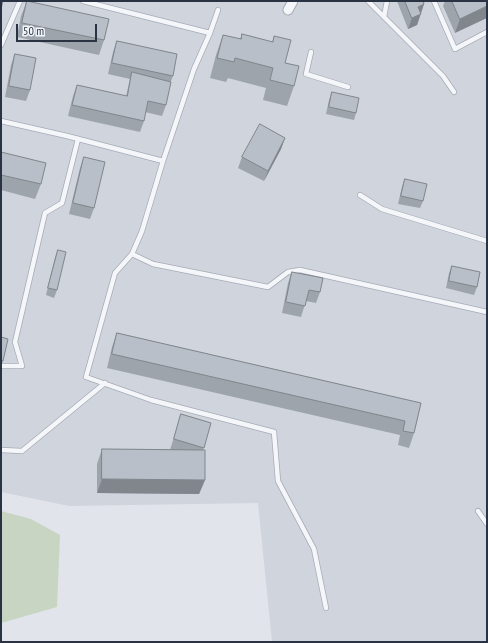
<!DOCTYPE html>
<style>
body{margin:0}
#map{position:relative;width:488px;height:643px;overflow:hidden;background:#e1e5eb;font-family:"PT Sans Narrow",sans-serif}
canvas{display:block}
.frame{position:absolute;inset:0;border:2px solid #293343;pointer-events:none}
.scale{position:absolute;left:16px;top:24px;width:81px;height:18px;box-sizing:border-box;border:2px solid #293343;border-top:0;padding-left:5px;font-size:12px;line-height:14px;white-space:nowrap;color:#293343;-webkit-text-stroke:3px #f1f4f8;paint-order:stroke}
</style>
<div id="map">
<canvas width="488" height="643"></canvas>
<div class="frame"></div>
<div class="scale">50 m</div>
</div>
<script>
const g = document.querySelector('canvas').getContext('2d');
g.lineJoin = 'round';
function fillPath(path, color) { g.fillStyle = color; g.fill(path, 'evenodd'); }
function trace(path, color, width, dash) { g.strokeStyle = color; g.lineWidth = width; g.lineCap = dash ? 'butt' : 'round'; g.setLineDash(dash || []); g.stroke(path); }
const built = new Path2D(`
 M1,1H487V642H272L258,503L69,506L1,492Z`);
const green = new Path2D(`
 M1,511L31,519L60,535L57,607L1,623Z`);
const lane = new Path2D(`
 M83,1L210,33
 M368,1L443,76L454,92
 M434,1L455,49L487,32
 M218,10L210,33L194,69L163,161L142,231L132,254L115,273L86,377L151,400L274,432L278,481L314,549L326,608
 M384,17L387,1
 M1,45L20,1
 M311,52L306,74L348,87
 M1,121L67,136L163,161
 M360,195L382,209L487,241
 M132,254L153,264L268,287L288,272L300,270L487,312
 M1,366H22L15,342L45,213L62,203L78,139
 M1,450L22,451L105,383
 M478,511L487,524`);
const street = new Path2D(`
 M288,10L293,1`);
const wall = new Path2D(`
 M27,1L104,40L99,55L17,37L21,16Z
 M397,1H425L424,3V4L417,25L408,29Z
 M445,1H487L455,33L443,6Z
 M242,34L272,42L274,36L285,63L294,86L287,106L263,100L266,88L228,78L226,82L210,78L216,55L223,35L240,39Z
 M117,41L173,76L171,81L166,105L162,116L145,112L144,121L140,132L68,116L73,96L77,85L126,96L130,79L108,74L113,52Z
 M15,54L30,90L26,101L5,97L11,65Z
 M332,92L356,113L354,120L326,114L329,100Z
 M285,138L281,149L264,181L238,168L242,157Z
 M1,152L41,184L35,199L1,190Z
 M84,157L94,208L90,219L69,214L80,168Z
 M405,179L423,201L420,208L398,204L402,187Z
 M58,250L57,290L54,298L46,295L55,258Z
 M452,266L477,287L474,295L446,288L449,273Z
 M292,272L320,292L316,303L306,301L301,317L282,313L288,283Z
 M117,333L421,403L414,433L409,448L398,445L400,435L107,368L112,347Z
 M1,337L3,361L1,367Z
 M181,414L211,423L203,450L205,480L199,494L97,493V464L102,449L170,450Z`);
const shadedWall = new Path2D(`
 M424,4L417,25L408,29L412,18L418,7Z
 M487,6V18L455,33L460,19Z
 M285,138L281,149L264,181L268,171Z
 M102,479L205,480L199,494L97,493Z`);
const building = new Path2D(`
 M1,1H3L1,9Z
 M27,1L109,19L104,40L22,23Z
 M405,1H423L424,4L418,7L421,14L412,18Z
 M452,1H487V6L460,19Z
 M242,34L273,42L274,36L291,40L285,63L299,66L294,86L270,80L273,68L235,58L234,62L217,58L223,35L241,39Z
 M117,41L177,54L173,76L112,63Z
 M15,54L36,58L30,90L9,86Z
 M132,72L171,82L166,105L148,101L144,121L72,105L77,85L127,96Z
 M332,92L359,98L356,113L329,107Z
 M260,124L285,138L268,171L242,157Z
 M1,152L46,163L41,184L1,175Z
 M84,157L105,162L94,208L73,203Z
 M405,179L427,184L423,201L401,196Z
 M58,250L66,252L57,290L48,288Z
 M452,266L480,272L477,287L449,281Z
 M292,272L323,278L320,292L309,290L305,306L286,302Z
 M117,333L421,403L414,433L403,431L405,421L112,354Z
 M1,337L8,339L3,361L1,360Z
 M181,414L211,423L204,448L174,439Z
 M102,449L205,450V480L102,479Z`);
fillPath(built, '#cfd4dd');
fillPath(green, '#c7d5c2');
trace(lane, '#a6acb5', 6);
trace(street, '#a6acb5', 11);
trace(lane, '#f4f6f9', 4.5);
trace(street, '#f4f6f9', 9);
fillPath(wall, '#9ea4ac');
fillPath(shadedWall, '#81868c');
fillPath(building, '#b8bfc8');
trace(building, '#81868c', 1);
</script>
